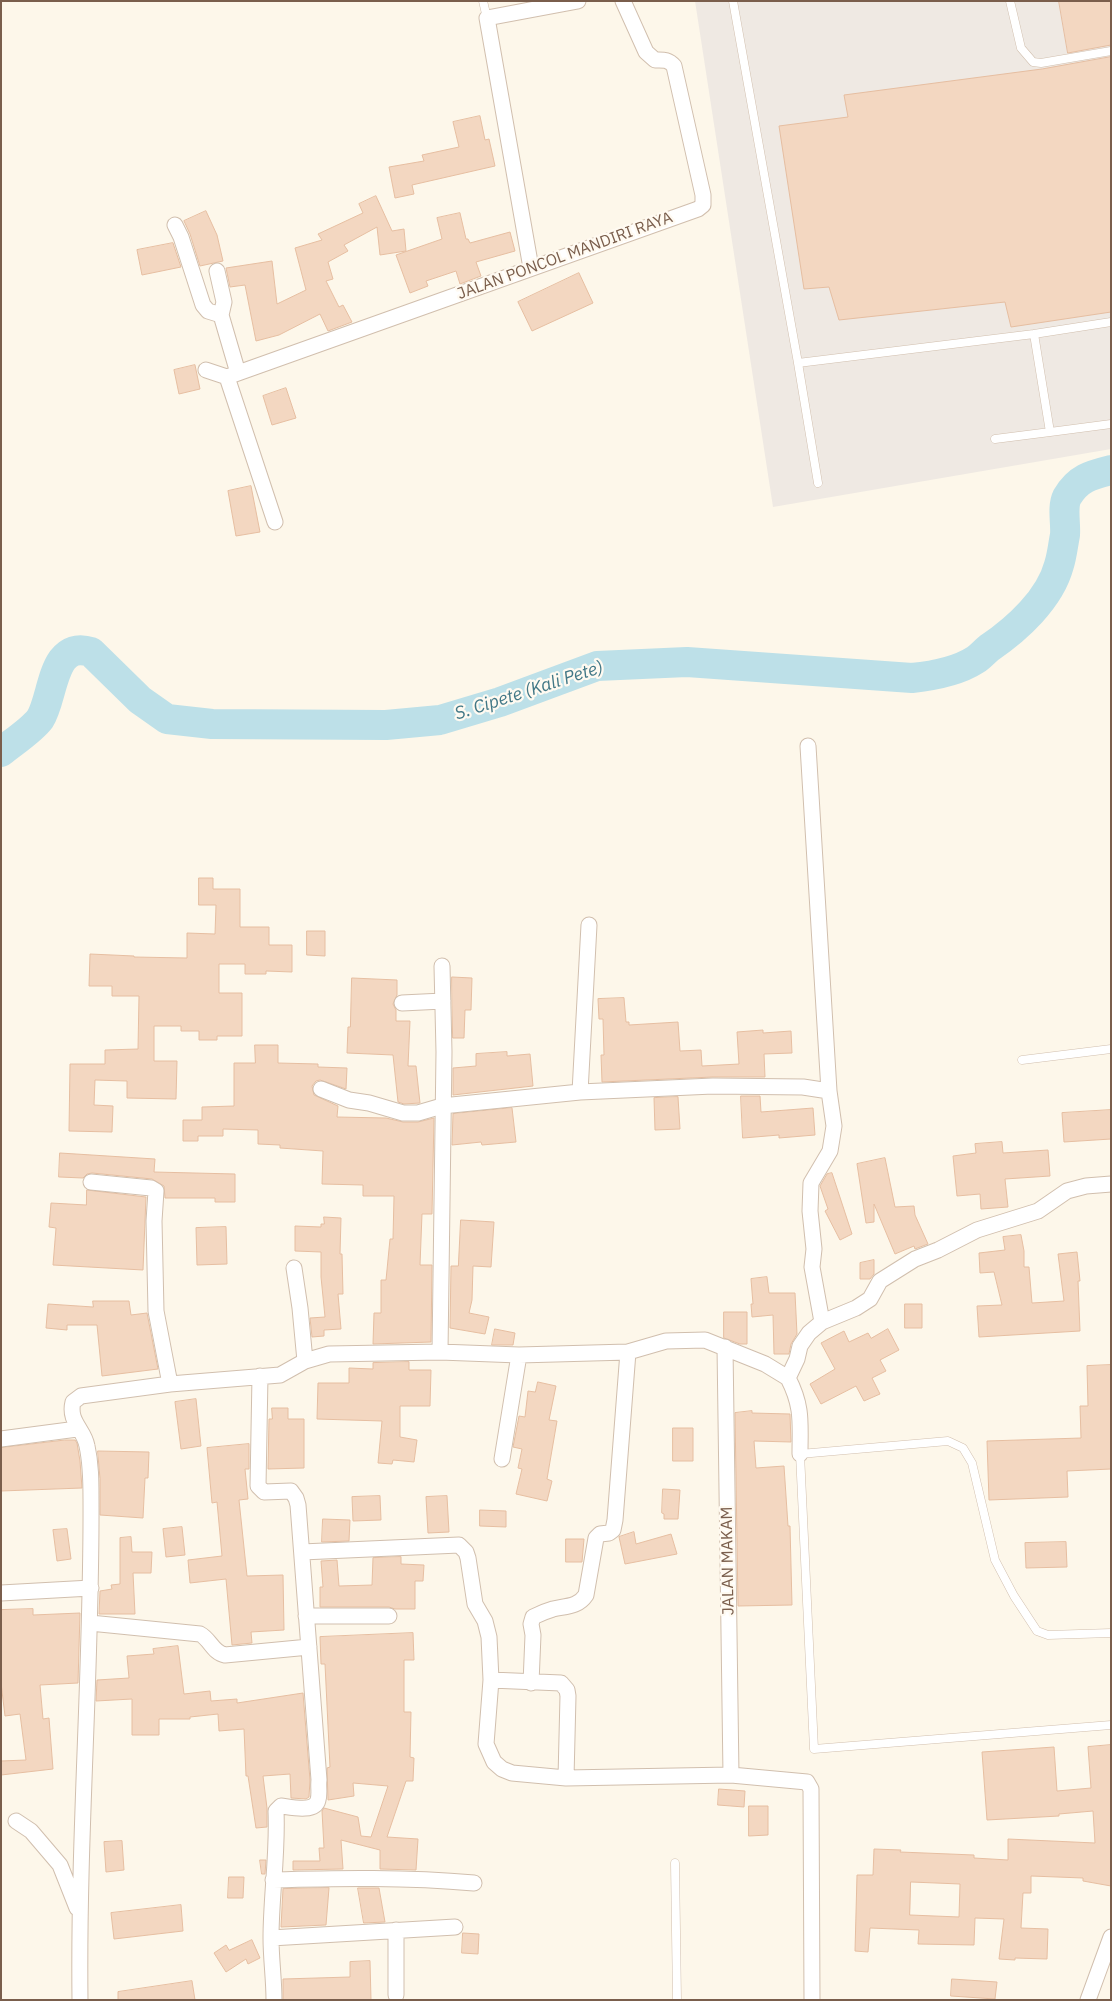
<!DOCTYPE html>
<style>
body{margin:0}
#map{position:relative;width:1112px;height:2001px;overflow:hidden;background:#fdf7ea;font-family:"IBM Plex Sans",sans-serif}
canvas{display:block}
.frame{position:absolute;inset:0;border:2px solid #7a5e4c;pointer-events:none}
</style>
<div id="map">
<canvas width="1112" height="2001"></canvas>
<div class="frame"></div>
</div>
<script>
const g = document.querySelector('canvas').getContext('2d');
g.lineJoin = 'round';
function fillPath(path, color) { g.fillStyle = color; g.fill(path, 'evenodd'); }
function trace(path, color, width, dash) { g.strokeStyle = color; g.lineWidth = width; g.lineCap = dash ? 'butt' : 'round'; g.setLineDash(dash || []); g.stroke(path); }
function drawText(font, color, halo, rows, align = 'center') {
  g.font = font + ' "IBM Plex Sans",sans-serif'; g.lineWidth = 4.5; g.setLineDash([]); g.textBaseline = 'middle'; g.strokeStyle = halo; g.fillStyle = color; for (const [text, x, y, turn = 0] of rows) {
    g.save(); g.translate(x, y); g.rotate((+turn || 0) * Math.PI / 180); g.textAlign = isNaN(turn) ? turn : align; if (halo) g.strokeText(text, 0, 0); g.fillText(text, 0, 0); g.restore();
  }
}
const industrial = new Path2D(`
 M695,1H1111V449L773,507Z`);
const river = new Path2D(`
 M1,752C12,743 32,730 40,719C54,698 51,639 91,652L140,700L167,719L212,724L386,725L440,720L500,702L597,666L687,662L912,678C931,676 958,671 975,660C980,657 984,652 989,648C1017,629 1050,599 1059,565C1062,556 1063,545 1065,535C1066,524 1062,507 1067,497C1078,478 1091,475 1111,470`);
const building = new Path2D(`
 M1059,1H1111V45L1068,53Z
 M1111,57V312L1011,327L1005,302L839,320L829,287L804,289L779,126L848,117L844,95L1042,69Z
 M480,116L485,140L489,139L495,166L412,185L414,194L395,198L389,167L424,161L422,155L459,147L453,122Z
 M376,196L392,231L404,229L406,251L380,255L377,227L344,245L348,251L328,262L333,279L326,281L339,307L343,305L352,322L328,331L320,314L279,335L256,341L245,285L230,287L226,268L272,261L277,304L306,290L295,248L322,240L318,234L363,213L359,204Z
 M206,211L217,235L223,261L200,266L190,234L184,221Z
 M460,213L466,239H468L470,243L510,232L515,251L476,262L481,276L460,284L456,271L426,281L428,286L410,293L396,255L442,239L437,218Z
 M173,243L181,267L142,275L137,250Z
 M579,273L593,303L532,331L518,302Z
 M195,365L200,389L179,394L174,370Z
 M286,388L296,418L272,425L263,396Z
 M251,486L260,532L236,536L228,491Z
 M199,878H213V889H240V927H269V945H292V972L266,971V974H245V964H219V993H242V1036H217V1040H199V1031H181V1026H154V1061H177L176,1099L127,1098V1081L95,1080L94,1105L113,1106L112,1132L69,1131L70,1064H105V1050L138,1049L139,996H112V986H89L90,954L134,956V957L187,958V933L215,934L216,905H199Z
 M307,931H325V956L307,955Z
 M452,977L472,978L471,1010H465L464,1038H453Z
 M352,978L397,980V995L393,1004L396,1010V1021H410L408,1066H416L420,1103L404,1104L398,1102L393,1055L347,1053L348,1027H350Z
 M624,998L626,1022H629V1025L678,1022L680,1051L701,1050L702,1066L739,1064L737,1032L763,1030V1033L791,1031L792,1053L764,1054L765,1077H713L602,1082L601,1055H604L603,1019H599L598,999Z
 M255,1045H278V1063L318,1064V1067L347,1068L346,1089L320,1080L316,1081L312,1086L314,1095L338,1106L337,1117L386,1118L403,1122H418L434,1118L432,1214H422L420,1265H432L431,1342L373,1344L374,1313H381V1280H386L390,1239H393L394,1196H363V1185L322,1184L323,1151L280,1148V1145L258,1144V1130L223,1129V1136H198V1141H183V1120H202V1107L234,1106V1063H255Z
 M507,1052V1056L530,1054L533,1086L453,1095V1068L476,1066V1054Z
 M741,1096H760L761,1112L813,1108L815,1135L779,1138V1135L743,1138Z
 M678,1097L680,1129L655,1130L654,1098Z
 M512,1108L516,1142L482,1145L481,1142L452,1145L453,1114Z
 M1111,1110V1139L1064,1142L1062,1113Z
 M1002,1142L1003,1153L1048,1150L1050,1176L1005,1179L1008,1207L981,1209L980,1194L957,1196L953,1156L976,1153L975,1144Z
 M60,1153L155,1159L154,1172L235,1174V1202H215V1198H165L164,1186L152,1179L92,1173L87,1174L83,1178L59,1177Z
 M885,1158L895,1207L914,1206L915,1215L928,1244L915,1249L914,1246L895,1254L874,1204V1222L866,1223L857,1164Z
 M832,1173L852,1234L840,1240L825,1211L828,1209L820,1186L827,1174Z
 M87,1190L146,1197L143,1270L53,1265L56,1228L49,1227L51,1203L86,1205Z
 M324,1217L341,1218L340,1254H342L343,1294H338L341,1329L324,1330V1336L312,1337L310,1318L325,1317L321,1277V1252L295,1251V1226L321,1227V1224H324Z
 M461,1220L494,1222L491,1267L473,1266L472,1300L469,1313L489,1317L485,1334L450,1328L451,1266H458Z
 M226,1227L227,1264L197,1265L196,1228Z
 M1021,1235L1024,1251V1267H1029L1032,1303L1064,1301L1058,1254L1077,1252L1080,1281H1078L1080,1331L979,1337L977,1306L1002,1305L994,1272L980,1273L979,1253L1005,1250L1003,1237Z
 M874,1260V1274L870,1279H860V1263Z
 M767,1277L769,1293H795L797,1334L791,1344L789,1354H774L773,1315L752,1317L751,1304H753L751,1279Z
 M93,1301H129L131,1315L147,1313L158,1369L102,1376L97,1325H67V1330L46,1328L48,1304L93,1307Z
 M905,1304H922V1328H905Z
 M724,1312H747V1344H740L724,1338Z
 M495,1329L515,1333L513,1345H492Z
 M888,1329L899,1350L880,1360L886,1371L872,1378L880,1394L864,1401L856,1386L821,1404L810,1384L835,1369L821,1343L844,1331L849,1342L868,1333L871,1338Z
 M409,1362V1370H431L430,1406H400V1437L417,1440L414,1462L393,1460L392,1464L378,1463L382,1421L317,1419L318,1383H349V1368L373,1369V1363Z
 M1111,1365V1469L1067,1471L1068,1497L989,1500L987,1441L1081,1438L1080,1406H1088L1087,1366Z
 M538,1382L556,1386L549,1420L557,1421L547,1479L552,1481L547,1501L516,1494L522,1469L518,1468L522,1449L513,1447L519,1416L525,1417L528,1391L535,1392Z
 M196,1399L201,1446L181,1449L175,1402Z
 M272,1408H288V1419H304V1468L268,1469L269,1419H272Z
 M752,1411V1413L790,1414L791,1442L754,1441L756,1468L784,1466L788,1526H790L792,1605L738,1606L735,1413Z
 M673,1428H693V1461H673Z
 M65,1440H75L77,1443L80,1461L82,1488L1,1491V1448Z
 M249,1444V1469H245L248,1499L239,1500L247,1576L283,1575L284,1630L251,1632L252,1643L232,1645L226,1579L190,1583L188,1560L222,1556L217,1502L212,1503L207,1448Z
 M98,1451L149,1452L148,1478H145L143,1518L100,1515V1479Z
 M663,1489L680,1490L678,1519H664V1514L662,1513Z
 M380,1496L381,1520L353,1521L352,1497Z
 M447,1496L449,1532L428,1533L426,1497Z
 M480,1510L506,1511V1527L480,1526Z
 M323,1519L350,1520L349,1541L322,1542Z
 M182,1527L185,1555L166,1557L163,1529Z
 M67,1529L71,1559L57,1561L53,1530Z
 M634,1532L636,1544L671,1534L677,1554L625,1564L619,1537Z
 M131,1537L132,1552H152L151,1573H133L135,1614H99L100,1591L112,1589L111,1585L120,1584V1538Z
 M566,1539H584L582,1562H566Z
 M1066,1542L1067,1567L1026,1568L1025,1543Z
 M401,1557V1564L424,1565L423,1581H415V1609H395L389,1607H320V1587H323L321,1561L337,1560L339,1586L372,1585L373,1558Z
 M33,1609V1615L80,1613L78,1683L40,1685L43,1719L49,1718L53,1769L1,1775V1761L26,1760L20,1714L5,1716L1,1683V1610Z
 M413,1633L414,1660H404V1712H411L410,1757L414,1758L413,1781H406L387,1837L418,1839L416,1870L380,1869V1850L341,1840L343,1869L293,1870V1861H320L319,1848H324L322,1811L324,1808L358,1817L361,1836L371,1837L388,1786L353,1783L354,1796L328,1800L327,1768L330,1767L325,1664H321L320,1637Z
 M178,1646L184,1694L210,1691L211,1701L237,1699V1703L303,1693L310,1780L309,1797L306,1799L291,1798L290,1774L263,1776L267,1808V1827L256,1828L248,1776H246L244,1729L219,1731L218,1714L190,1717V1719H159V1735H132V1699L96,1701L97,1680L129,1678L127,1656L154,1654L153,1649Z
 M1111,1745V1886L1083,1881V1878L1031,1876V1893H1023L1021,1928L1048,1929L1047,1959L1015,1958V1960L999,1959L1004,1919L975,1918L974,1945L918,1944L919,1930L870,1928L868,1952L855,1951L857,1875H873L874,1849L901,1850L900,1852L974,1855V1858L1008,1860V1839L1095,1843L1093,1811L1059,1814V1816L987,1820L982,1752L1054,1747L1057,1791L1091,1788L1088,1747ZM911,1882L960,1884L959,1917L910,1915Z
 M719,1789L745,1791L744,1807L718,1805Z
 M749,1806H768V1835L749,1836Z
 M122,1841L124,1870L106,1872L104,1842Z
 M260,1860H266L265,1874H262Z
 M229,1877H244L243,1898H228Z
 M329,1888L326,1925L281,1927L283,1889Z
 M358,1888H379L385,1922L364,1923Z
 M181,1905L183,1931L114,1939L111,1913Z
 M463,1933L479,1934L478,1954L462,1953Z
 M252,1940L260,1958L248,1964L246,1959L226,1972L214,1953L226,1945L229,1950Z
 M370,1961L371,2000H283V1979L350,1977V1962Z
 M952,1979L997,1982L995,1999L951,1996Z
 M192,1981L195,2000H118V1992Z`);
const lane = new Path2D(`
 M483,1L487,18
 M733,1L798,363L1034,334L1050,432L1111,424
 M1010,1L1021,48L1033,62L1041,63L1111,51
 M1034,334L1111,322
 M798,363L818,483
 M995,439L1050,432
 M1022,1060L1111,1049
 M1111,1633L1048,1635L1037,1631L1014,1596L995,1560L972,1463L963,1448L948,1441L800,1454L814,1749L1111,1725
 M675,1863L677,2000`);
const street = new Path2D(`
 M175,225L181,237L203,305L208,311L221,315
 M531,268L487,18L578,1
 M217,271L224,302L221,315L238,373
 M206,370L227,377L238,373L698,209L703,205V195L674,66C668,59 663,60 655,60L646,52L623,1
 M227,377L275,522
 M808,746L829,1091L834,1126L830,1151L811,1183L810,1211L814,1249L812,1267L822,1322
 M402,1003L443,1001
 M321,1089L349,1100L369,1103L403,1113H418L442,1106L580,1092L713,1086L803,1087L829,1091
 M580,1092L589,925
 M91,1182L151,1188L156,1191L154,1221L156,1311L170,1384
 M294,1268L300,1308L305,1361
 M725,1347L731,1775
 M440,1352L444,1052L442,966
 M260,1376L258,1486L264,1492L291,1491L296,1498L298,1505L319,1780C318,1786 320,1794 318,1800C315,1813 290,1807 281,1806L276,1811C278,1853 271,1896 271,1938C271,1959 274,1979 274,2000
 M788,1378C803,1407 800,1423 800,1454
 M1,1439L77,1429
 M502,1459L519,1355
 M302,1552L459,1545L466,1552L468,1558L475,1604L485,1621L489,1637L491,1680L486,1744L494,1762L502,1769L512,1773L566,1778L731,1775L807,1782L811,1789L812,2000
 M1,1593L91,1588
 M306,1616H389
 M90,1623L200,1634C210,1639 213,1653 225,1655L309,1647
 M491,1680L561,1683L567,1690L568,1696L566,1778
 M531,1683L533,1635L531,1624L533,1617C539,1614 546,1611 553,1609C566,1606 578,1607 586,1595L596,1538L600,1534L609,1533L613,1530L615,1520L628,1352
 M16,1821L31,1831L60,1865L77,1908
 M273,1880C340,1878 406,1877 474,1883
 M396,1930V1995
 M271,1938L455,1927
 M80,2000C78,1833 92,1666 91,1499C91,1481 91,1464 87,1446C84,1429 68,1422 73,1402L81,1396L170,1384L280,1375L305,1361L329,1354L440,1352L519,1355L628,1352L666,1341L705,1340L765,1364L788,1378L797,1359L800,1346L809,1333L822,1322L856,1308L870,1299L880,1281L915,1259L938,1250L977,1230L1038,1211L1067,1191L1086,1186L1111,1184
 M1088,2000L1111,1937`);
const streetNames = [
 ["JALAN PONCOL MANDIRI RAYA",565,256,-20],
 ["JALAN MAKAM",728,1561,-91]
];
const waterNames = [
 ["S. Cipete (Kali Pete)",529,691,-18]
];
fillPath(industrial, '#efe9e3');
trace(river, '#bde0e8', 30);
fillPath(building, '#f3d7c1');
trace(building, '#e6bea1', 1);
trace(lane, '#d1bfae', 9);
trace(street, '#d1bfae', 17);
trace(lane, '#fff', 8);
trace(street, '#fff', 15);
drawText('16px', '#7a5e4c', '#fffaf1', streetNames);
drawText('italic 18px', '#417786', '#fffaf1', waterNames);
</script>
